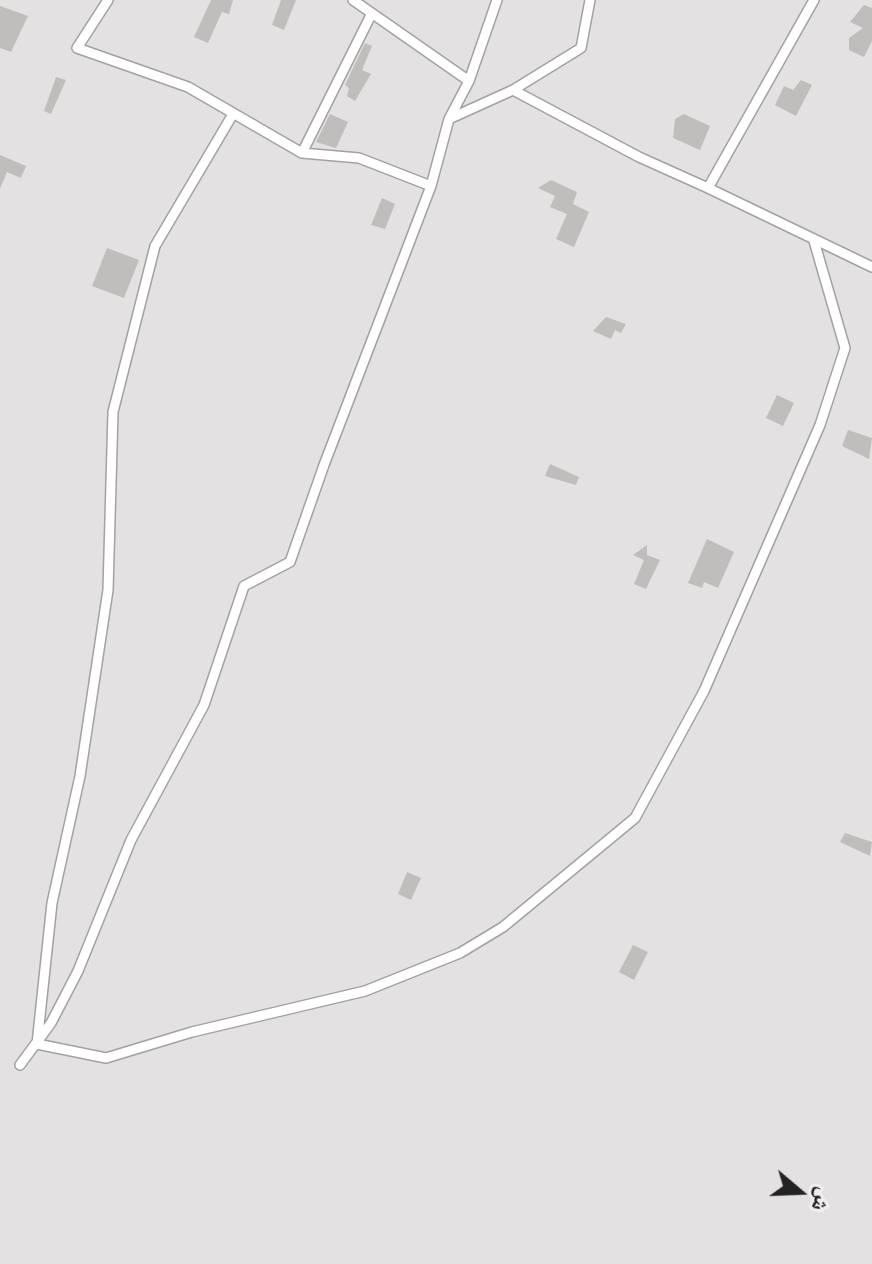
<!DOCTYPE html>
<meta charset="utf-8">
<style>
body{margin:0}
#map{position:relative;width:872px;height:1264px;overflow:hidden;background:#e4e1e3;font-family:"PT Sans Narrow","Noto Naskh Arabic",sans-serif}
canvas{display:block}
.north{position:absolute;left:760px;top:1152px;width:80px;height:80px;-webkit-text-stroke:6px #f1eef0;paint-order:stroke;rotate:109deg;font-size:22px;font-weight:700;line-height:32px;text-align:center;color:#242324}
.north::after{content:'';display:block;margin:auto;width:28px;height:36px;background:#242324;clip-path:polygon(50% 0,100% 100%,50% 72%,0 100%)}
</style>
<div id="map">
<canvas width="872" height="1264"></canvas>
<div class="north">ش</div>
</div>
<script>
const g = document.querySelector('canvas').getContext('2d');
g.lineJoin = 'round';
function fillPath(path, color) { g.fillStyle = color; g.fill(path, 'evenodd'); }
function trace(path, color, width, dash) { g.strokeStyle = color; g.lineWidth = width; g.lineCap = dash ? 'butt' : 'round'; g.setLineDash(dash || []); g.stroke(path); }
const building = new Path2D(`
 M211,0H233L229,14L222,12L208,43L194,37Z
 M281,0H296L284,30L272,25Z
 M864,5L872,8V41L864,57L849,50V38L863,28L850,22Z
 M0,6L28,16L11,52L0,48Z
 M365,43L372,46L362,70L371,74L355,101L347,96L349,88L345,85Z
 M56,77L66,80L51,114L44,111Z
 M801,80L812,85L796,116L775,105L784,86L793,90Z
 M330,114L348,122L336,148L316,142Z
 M684,114L710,126L700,150L673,138L675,119Z
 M0,155L26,166L21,178L7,172L0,189Z
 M551,180L577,192L573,204L589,212L574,247L556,239L567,214L550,207L555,196L538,188Z
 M382,198L395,204L385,229L371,225Z
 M107,248L139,260L124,298L92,286Z
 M606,317L626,324L621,333L615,330L611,339L593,331Z
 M777,395L794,403L783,426L766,418Z
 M848,430L872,438L869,459L842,446Z
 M550,464L579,477L576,485L545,476Z
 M707,539L734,552L718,588L704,582L702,588L688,583Z
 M647,545V555L660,560L646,589L634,584L644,560L633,555Z
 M845,833L872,842L870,856L840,842Z
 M407,872L421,878L411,900L398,894Z
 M633,945L648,952L634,980L619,972Z`);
const minor = new Path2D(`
 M108,0L77,48L188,87L302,153L359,158L431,186
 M353,0L469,81
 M513,90L639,157L708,188L814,0
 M233,114L155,246L113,412L108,590L80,776L52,903L37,1044L106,1058L192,1032L365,991L460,953L503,927L635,818L704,691L820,425L845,348L814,241
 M449,119L513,90L581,48L590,0
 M302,153L371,15
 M708,188L872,267
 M20,1065L51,1023L78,971L131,840L204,705L244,586L290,562L324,465L431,186L449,119L469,81L497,0`);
fillPath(building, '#c0bdbd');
trace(minor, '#a3a1a2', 12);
trace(minor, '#fff', 9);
</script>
